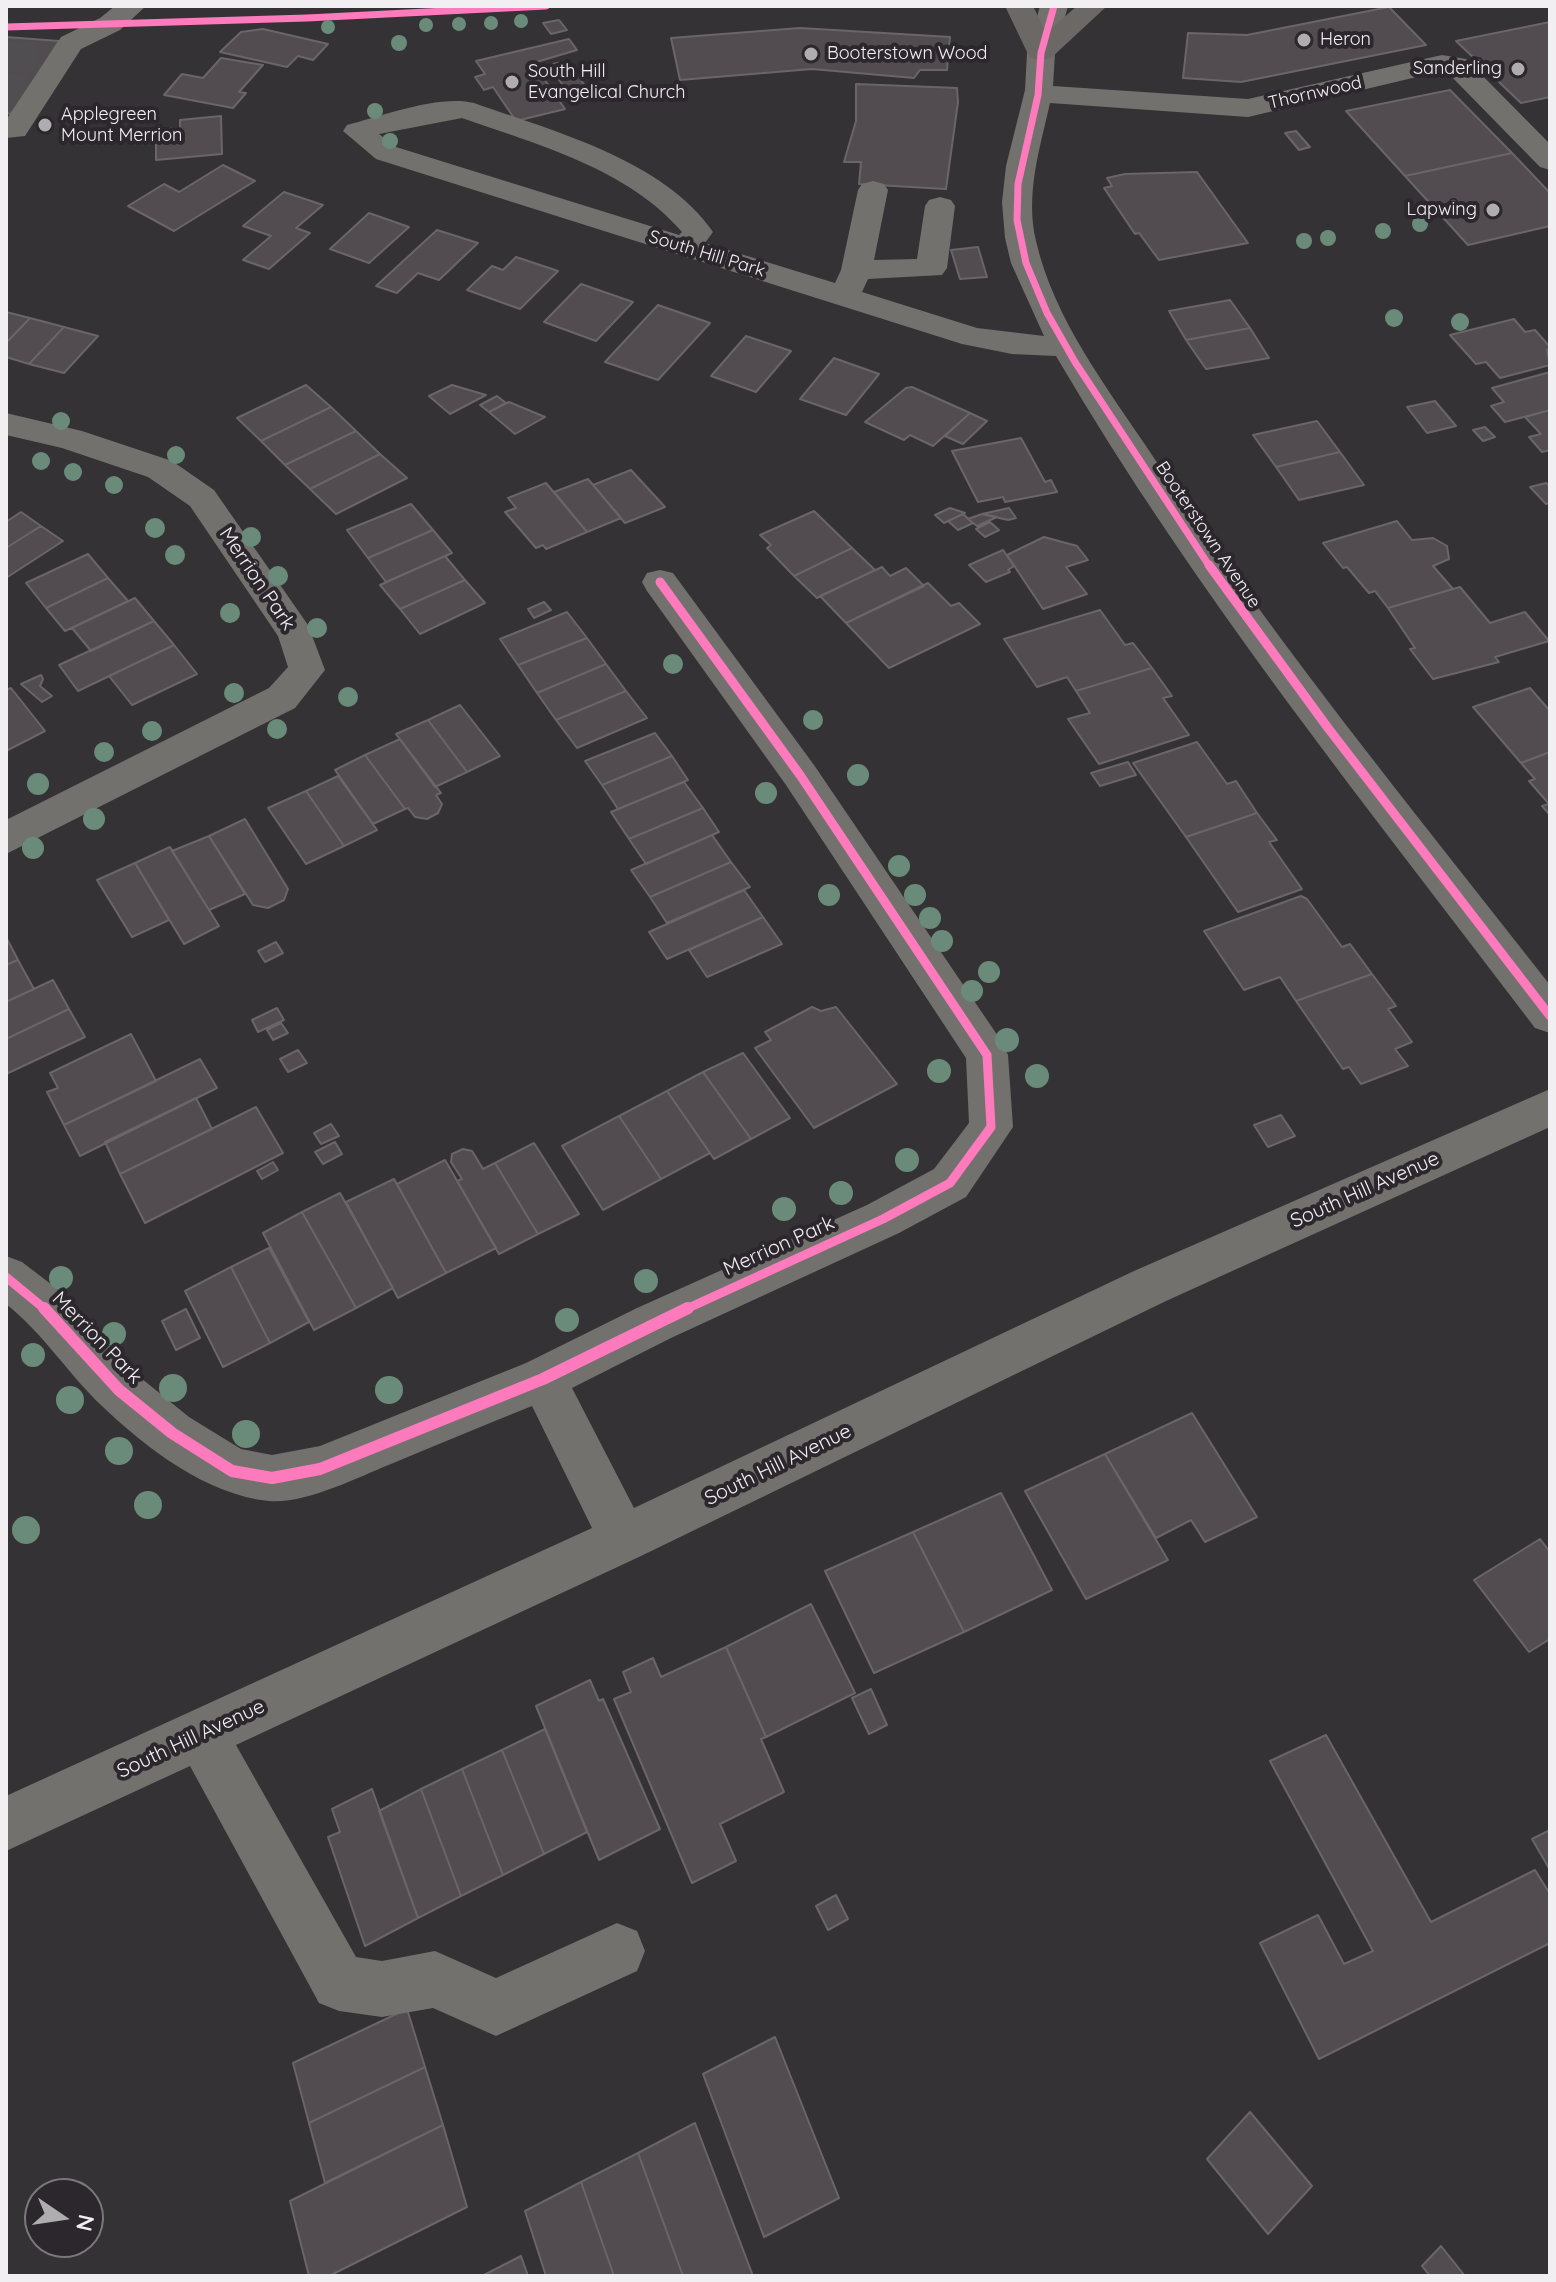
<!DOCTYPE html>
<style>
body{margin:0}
#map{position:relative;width:1556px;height:2282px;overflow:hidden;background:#353236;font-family:Quicksand,sans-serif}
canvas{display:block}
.frame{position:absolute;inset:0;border:8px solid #f2eff3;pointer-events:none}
.north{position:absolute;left:24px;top:2178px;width:80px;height:80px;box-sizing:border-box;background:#2c272d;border:2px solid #7b777c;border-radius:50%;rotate:103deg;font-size:22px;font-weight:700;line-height:32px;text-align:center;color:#f2eff3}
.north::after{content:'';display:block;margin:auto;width:28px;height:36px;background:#b0adb1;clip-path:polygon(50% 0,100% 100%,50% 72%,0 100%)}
</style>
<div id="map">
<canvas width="1556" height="2282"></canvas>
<div class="frame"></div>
<div class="north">N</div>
</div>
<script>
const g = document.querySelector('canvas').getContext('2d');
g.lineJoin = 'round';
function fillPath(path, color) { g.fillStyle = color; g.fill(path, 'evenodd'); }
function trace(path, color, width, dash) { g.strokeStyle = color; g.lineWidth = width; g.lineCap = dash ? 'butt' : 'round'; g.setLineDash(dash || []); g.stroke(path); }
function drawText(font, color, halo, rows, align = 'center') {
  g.font = font + ' Quicksand,sans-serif'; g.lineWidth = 8; g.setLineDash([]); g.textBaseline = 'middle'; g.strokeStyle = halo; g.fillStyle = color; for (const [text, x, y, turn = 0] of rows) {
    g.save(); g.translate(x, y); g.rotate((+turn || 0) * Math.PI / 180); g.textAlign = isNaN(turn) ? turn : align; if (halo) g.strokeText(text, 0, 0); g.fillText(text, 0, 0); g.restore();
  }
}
const building = new Path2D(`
 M1389,7L1426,45L1241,82L1183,78L1188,33L1247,35Z
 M559,20L567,30L551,34L543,23Z
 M1550,22V97L1521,103L1456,41Z
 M800,28L950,37L947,70H920L914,78L812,69L680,80L671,38Z
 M263,29L328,44L313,60L298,56L287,67L220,52L241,32Z
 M6,37L59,41L13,114L6,113Z
 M569,39L577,50L533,63L565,109L516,121L493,87L484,90L475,77L485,74L476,61Z
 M221,58L263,65L239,92L246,93L233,108L164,95L182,74L203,78Z
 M567,61L586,87L568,92L548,65Z
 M856,84L957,88L958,102L946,189L859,184L861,162H844L856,121Z
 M1450,90L1512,153L1405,176L1346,111Z
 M221,116L222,154L156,160V130L180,128V120Z
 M1296,131L1310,147L1299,150L1285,133Z
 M1512,153L1550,193V226L1468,245L1405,176Z
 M223,165L255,181L174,231L128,206L164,184L179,192Z
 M1197,172L1248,243L1159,260L1139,233L1135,234L1104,188L1112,186L1107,178L1125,174Z
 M284,192L323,205L296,228L310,233L269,269L243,260L271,236L243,226Z
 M369,213L409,227L369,263L330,249Z
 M437,230L478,243L439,280L418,273L397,293L376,286Z
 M978,247L987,277L960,279L951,250Z
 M516,257L558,271L520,309L467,290L492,266L503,270Z
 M581,284L633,302L596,341L544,322Z
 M1230,300L1250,328L1186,340L1169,311Z
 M658,305L710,323L658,380L605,362Z
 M6,312L30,318L6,343Z
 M30,318L64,327L29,364L6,357V343Z
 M1514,319L1525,332L1535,330L1550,347L1547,350L1550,365L1500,378L1486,362L1476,364L1450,335Z
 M64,327L98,336L64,373L29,364Z
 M1250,328L1269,358L1206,369L1186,340Z
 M746,336L791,351L756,392L711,376Z
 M834,358L879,374L846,415L800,399Z
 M1550,372V410L1505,422L1491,406L1504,402L1492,388Z
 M306,385L331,407L261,441L237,418Z
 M452,385L486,395L450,414L429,396Z
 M912,387L970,413L933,446L910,435L904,440L865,422L906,388Z
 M497,396L506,403L489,412L480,405Z
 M1435,401L1456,426L1427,433L1407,407Z
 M509,402L545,417L515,434L489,412Z
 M331,407L356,431L285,465L261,441Z
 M1550,410V450L1542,452L1529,437L1541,434L1525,417Z
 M970,413L987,421L963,444L945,436Z
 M1317,421L1340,452L1276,467L1253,435Z
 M1485,427L1495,437L1483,441L1473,430Z
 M356,431L380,454L310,489L285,465Z
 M1021,438L1045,482L1051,480L1057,492L1005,502L1003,497L978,502L952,451Z
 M1340,452L1364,485L1299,500L1276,467Z
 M380,454L407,478L336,514L310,489Z
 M631,470L665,507L625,523L593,485Z
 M588,479L621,518L587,532L554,492Z
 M546,483L587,532L546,549L543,545L536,548L505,512L516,508L508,498Z
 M1546,483L1550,487V503L1546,504L1530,487Z
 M411,504L433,530L368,558L347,530Z
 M950,508L965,513L944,523L935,515Z
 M1009,508L1016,518L1008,520L982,514Z
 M814,511L852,548L794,576L767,548L771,545L760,535Z
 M21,512L41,526L6,548V522Z
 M963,514L973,523L958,530L948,521Z
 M982,514L997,517L977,526L968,519Z
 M1397,521L1412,540L1433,538L1447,546L1449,559L1433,566L1453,589L1388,608L1375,591L1369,593L1347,567L1343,568L1323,543Z
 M990,522L999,530L985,537L976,529Z
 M41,526L63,541L6,578V548Z
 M433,530L452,553L386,582L368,558Z
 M1044,537L1077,546L1088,560L1066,567L1087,594L1043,609L1007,555Z
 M852,548L875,570L817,598L794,576Z
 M1003,550L1014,566L1008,570L1010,572L986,582L969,565Z
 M88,554L108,578L46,608L26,583Z
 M445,556L465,580L400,609L380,585Z
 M882,567L890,576L906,568L924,586L846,623L820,596Z
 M108,578L128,601L65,631L46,608Z
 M465,580L485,603L420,634L400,609Z
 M928,583L951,606L959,603L980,624L889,668L846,623Z
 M1460,587L1490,623L1525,612L1549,641L1495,657L1499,662L1433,679L1410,649L1415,648L1388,608Z
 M135,598L154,621L91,651L72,628Z
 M544,602L551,610L534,618L528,609Z
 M1100,610L1125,645L1133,643L1152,668L1076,691L1067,677L1037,687L1004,639Z
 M567,612L587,638L518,665L500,639Z
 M154,621L174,645L78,691L59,665Z
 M587,638L606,664L537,693L518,665Z
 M174,645L197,674L132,705L109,676Z
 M606,664L626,691L556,720L537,693Z
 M1152,668L1172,696L1163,698L1189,735L1099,764L1068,719L1090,713L1076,691Z
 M41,675L43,679L40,686L52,696L42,702L21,684Z
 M11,688L45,731L6,751V690Z
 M1530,688L1550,711V752L1521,763L1473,707Z
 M626,691L647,718L577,748L556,720Z
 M460,705L500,756L467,772L428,720Z
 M428,720L467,772L435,787L396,734Z
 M655,733L672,756L602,785L585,761Z
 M400,739L441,793L436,795L442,804L438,813L427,819L415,817L408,808L405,809L365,755Z
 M1197,742L1227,784L1236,781L1257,813L1186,837L1133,763Z
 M1550,752V815L1542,806L1549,804L1529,781L1535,779L1521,763Z
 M365,755L405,809L373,824L335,770Z
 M672,756L688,780L618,809L602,785Z
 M1128,762L1136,775L1100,786L1091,773Z
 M338,776L377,830L344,846L306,791Z
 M684,782L703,808L629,839L611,812Z
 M306,791L344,846L306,864L268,808Z
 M703,808L719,832L646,864L629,839Z
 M1257,813L1277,840L1269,842L1302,889L1238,912L1186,837Z
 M245,819L288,889L284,900L268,908L253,905L209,836Z
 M712,835L731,862L650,897L631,870Z
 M209,836L245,894L209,910L172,851Z
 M170,847L219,926L184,944L135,863Z
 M731,862L750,887L667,923L650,897Z
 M135,863L169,920L132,937L97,880Z
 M744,890L763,917L667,959L649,932Z
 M1301,896L1307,899L1342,947L1350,944L1372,974L1296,1001L1280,977L1244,990L1204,931Z
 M763,917L782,944L707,977L689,950Z
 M6,937L18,960L6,965Z
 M276,942L283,953L265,962L258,951Z
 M18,960L34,989L6,1002V965Z
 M1372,974L1396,1006L1388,1009L1412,1042L1395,1049L1408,1066L1361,1084L1349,1067L1343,1069L1296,1001Z
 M53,980L69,1009L6,1039V1002Z
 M812,1007L821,1011L836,1007L897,1084L814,1128L755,1048L771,1040L765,1032Z
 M277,1008L284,1020L258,1032L252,1020Z
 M69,1009L85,1037L6,1074V1039Z
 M281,1023L288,1033L273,1040L267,1030Z
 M131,1034L156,1081L64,1125L47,1092L58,1088L50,1073Z
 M298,1050L307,1063L288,1072L280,1059Z
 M743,1053L790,1118L751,1139L703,1072Z
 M200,1059L217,1088L80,1156L64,1125Z
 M703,1072L751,1139L714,1159L667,1091Z
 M667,1091L710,1153L661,1179L619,1116Z
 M196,1098L212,1129L120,1174L105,1142Z
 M256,1107L283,1153L145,1223L120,1174Z
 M1281,1115L1295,1136L1268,1147L1254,1125Z
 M619,1116L661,1179L603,1210L562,1146Z
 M331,1124L339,1136L321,1144L314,1133Z
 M335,1142L342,1154L323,1164L315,1152Z
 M534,1143L579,1214L538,1234L495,1163Z
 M463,1149L472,1151L483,1169L495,1163L538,1234L499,1254L457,1181L462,1179L451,1162L452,1154Z
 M445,1160L496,1248L446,1273L397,1184Z
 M273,1162L278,1170L262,1179L257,1171Z
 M394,1179L446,1273L398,1298L346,1202Z
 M340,1193L393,1288L356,1308L302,1212Z
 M302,1212L356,1308L314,1330L263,1233Z
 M269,1248L309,1322L270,1343L231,1267Z
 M231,1267L270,1343L223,1367L185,1291Z
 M186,1309L200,1338L176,1350L162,1321Z
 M1192,1413L1257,1517L1205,1542L1191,1520L1156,1538L1105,1454Z
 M1105,1454L1168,1560L1086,1599L1025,1491Z
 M1001,1493L1052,1590L964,1632L913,1532Z
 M913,1532L964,1632L874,1673L825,1571Z
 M1540,1539L1550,1552V1639L1529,1652L1474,1580Z
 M811,1604L855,1693L766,1737L726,1647Z
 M726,1647L766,1737L761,1739L784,1792L720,1824L736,1861L692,1883L614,1699L631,1692L623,1672L653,1658L661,1677Z
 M590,1680L599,1701L603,1699L660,1829L599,1860L536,1706Z
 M871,1689L887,1725L869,1734L852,1698Z
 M545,1729L587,1832L544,1854L502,1750Z
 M1326,1735L1431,1922L1535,1870L1550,1894V1943L1319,2059L1260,1943L1318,1915L1344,1964L1373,1951L1270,1761Z
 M502,1750L544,1854L503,1875L462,1769Z
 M462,1769L503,1875L461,1896L421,1789Z
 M372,1789L418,1918L365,1946L328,1837L340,1832L332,1809Z
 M421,1789L461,1896L418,1918L379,1811Z
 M1550,1830V1870L1532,1839Z
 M836,1895L848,1919L828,1930L816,1906Z
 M407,2009L425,2067L309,2123L293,2063Z
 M775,2037L839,2198L764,2237L703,2074Z
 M425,2067L443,2125L325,2183L309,2123Z
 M1250,2112L1312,2186L1268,2234L1207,2159Z
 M695,2123L753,2276H683L638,2153Z
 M443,2125L467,2207L329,2276H309L290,2201Z
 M638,2153L683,2276H614L581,2182Z
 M581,2182L614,2276H546L525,2211Z
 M1441,2246L1465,2276H1430L1422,2266Z
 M521,2256L528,2276H482Z`);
const minorTunnel = new Path2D(`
 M6,56L47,59
 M6,89L28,91`);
const minor = new Path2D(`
 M115,6H146L120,30L81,49L25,136L6,138V120L61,37L100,18Z
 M1040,6H1068L1055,53L1053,86L1248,99L1442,55L1466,59L1550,144V170L1540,167L1447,72L1442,71L1248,117L1050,103C1040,148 1025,194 1036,241C1054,319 1106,386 1150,452C1272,638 1413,810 1550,985V1033L1535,1028C1369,809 1195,594 1056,356L1012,354L962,344L376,159L343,131L347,125C381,116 440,94 474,103C553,131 664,160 713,232L705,243L835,283L841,270L858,190L862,184L873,181L884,184L888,190L874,260L917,259L925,206L929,200L940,197L951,200L955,206L947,268L942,275L868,279L862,292L977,328L1044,336L1011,263L1005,238L1002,202L1006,166L1025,90L1027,53ZM462,118C538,145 627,168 682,232L679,235L396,147L379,134Z
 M6,413L82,431L172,461L214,490L308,625L325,670L295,708L6,854V820L269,688L288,667L278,636L190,506L148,477L62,448L6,435Z
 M660,570L673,573L814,765L1002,1042L1008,1055L1013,1127L966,1197L899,1233L671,1338L572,1388L634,1508L1134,1271L1550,1089V1127L1166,1301L641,1556L236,1745L356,1957L382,1961L435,1951L496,1978L617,1923L637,1931L645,1951L637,1971L496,2036L433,2008L382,2017L339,2011L319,2003L190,1766L6,1851V1796L592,1528L532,1406C485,1425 438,1444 391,1464C356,1478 306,1504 269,1501C207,1495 146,1448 102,1406C68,1374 43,1333 6,1304V1256L22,1262L56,1288L136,1374L189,1417L241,1449L272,1455L320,1446L526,1363L637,1308L867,1205L934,1169L969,1123L966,1058L786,785L647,591L642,582L647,573Z`);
const major = new Path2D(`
 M1005,6H1033L1046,33L1077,6H1107L1051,58L1041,60L1031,58L1027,52Z`);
const cyclewayFar2 = new Path2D(`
 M1054,6L1041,53L1038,95L1018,184L1017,220L1026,263L1047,313L1075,362L1210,567
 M6,27L307,18L546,6`);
const cyclewayFar1 = new Path2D(`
 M1209,565L1328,728L1550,1016
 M660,582L800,775L987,1055L991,1127L950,1183L883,1219L684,1310
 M6,1277L46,1310`);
const cycleway = new Path2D(`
 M44,1308L119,1390L172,1433L232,1471L272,1478L320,1469L543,1379L688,1308`);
const trees = [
 [521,21,7],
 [491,23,7],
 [459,24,7],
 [426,25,7],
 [328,27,7],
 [399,43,8],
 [375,111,8],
 [390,141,8],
 [1420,224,8],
 [1383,231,8],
 [1328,238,8],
 [1304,241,8],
 [1394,318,9],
 [1460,322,9],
 [61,421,9],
 [176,455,9],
 [41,461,9],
 [73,472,9],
 [114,485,9],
 [155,528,10],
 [251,537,10],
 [175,555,10],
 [278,576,10],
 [230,613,10],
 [317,628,10],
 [673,664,10],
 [234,693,10],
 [348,697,10],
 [813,720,10],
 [277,729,10],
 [152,731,10],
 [104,752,10],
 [858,775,11],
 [38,784,11],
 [766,793,11],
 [94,819,11],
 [33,848,11],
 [899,866,11],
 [829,895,11],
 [915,895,11],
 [930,918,11],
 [942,941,11],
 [989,972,11],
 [972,991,11],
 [1007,1040,12],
 [939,1071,12],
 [1037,1076,12],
 [907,1160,12],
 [841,1193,12],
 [784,1209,12],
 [61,1278,12],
 [646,1281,12],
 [567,1320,12],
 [114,1334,12],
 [33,1355,12],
 [173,1388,14],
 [389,1390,14],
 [70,1400,14],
 [246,1434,14],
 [119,1451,14],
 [148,1505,14],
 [26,1530,14]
];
const markers = [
 [1304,40,8,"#b0adb1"],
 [811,54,8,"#b0adb1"],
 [1518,69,8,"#b0adb1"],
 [512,82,8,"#b0adb1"],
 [45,125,8,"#b0adb1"],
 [1493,210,8,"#b0adb1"]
];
const farPoinames = [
 ["Heron",1320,40],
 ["Booterstown Wood",827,54],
 ["Sanderling",1502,69,"right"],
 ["South Hill",528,72],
 ["Evangelical Church",528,93],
 ["Applegreen",61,115],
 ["Mount Merrion",61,136],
 ["Lapwing",1477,210,"right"]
];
const farStreetnames = [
 ["Thornwood",1315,93,-13],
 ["South Hill Park",707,254,17],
 ["Booterstown Avenue",1208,535,56]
];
const streetNames = [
 ["Merrion Park",257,579,56],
 ["South Hill Avenue",1365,1190,-24],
 ["Merrion Park",779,1246,-24],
 ["Merrion Park",97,1338,46],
 ["South Hill Avenue",778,1465,-26],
 ["South Hill Avenue",191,1739,-25]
];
fillPath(building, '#524b4f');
trace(building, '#696568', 2);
trace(minorTunnel, '#514e52', 31, [31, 15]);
fillPath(minor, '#73716d');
fillPath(major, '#6b6866');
trace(cyclewayFar2, '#fd7abc', 7);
trace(cyclewayFar1, '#fd7abc', 9);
trace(cycleway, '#fd7abc', 12);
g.fillStyle = '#6b8b7a';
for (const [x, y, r] of trees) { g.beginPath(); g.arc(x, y, r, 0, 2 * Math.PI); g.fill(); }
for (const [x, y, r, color] of markers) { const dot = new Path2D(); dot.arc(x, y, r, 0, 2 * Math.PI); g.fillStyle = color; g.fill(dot); trace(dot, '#2c272d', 3); }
drawText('18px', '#f2eff3', '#2c272d', farPoinames, 'left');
drawText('18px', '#f2eff3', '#2c272d', farStreetnames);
drawText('20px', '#f2eff3', '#2c272d', streetNames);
</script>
